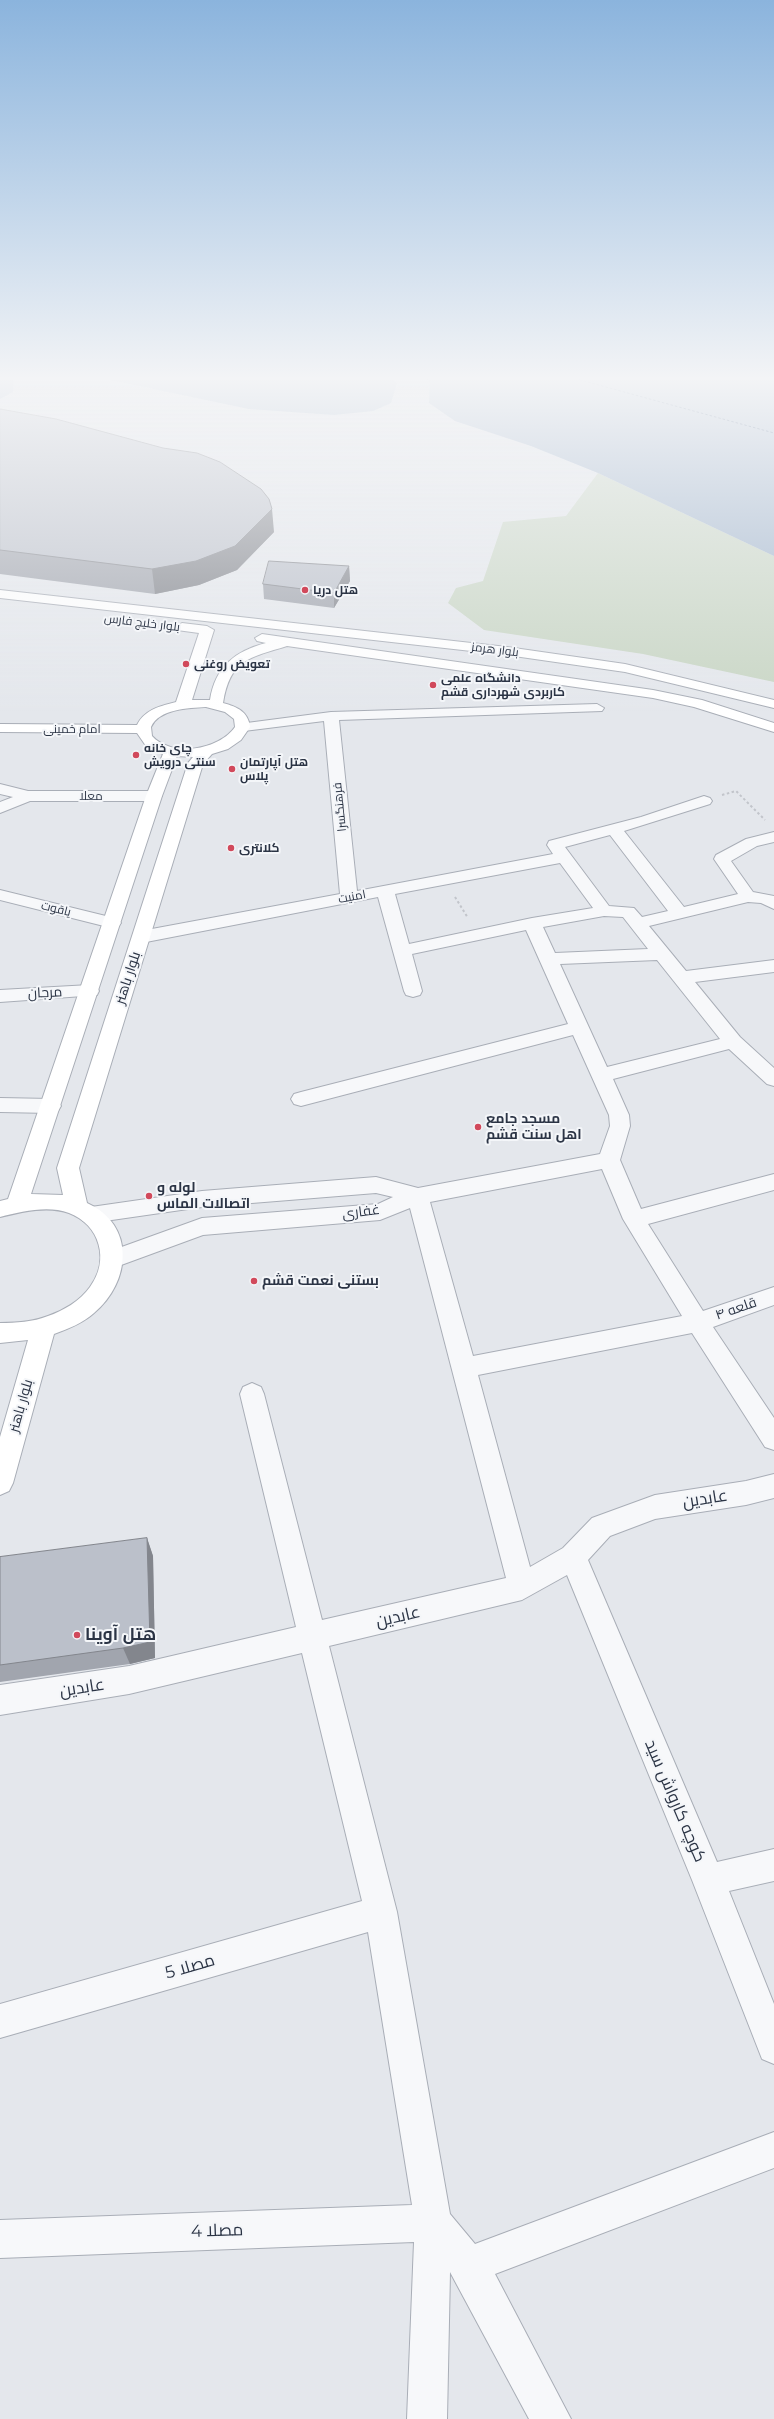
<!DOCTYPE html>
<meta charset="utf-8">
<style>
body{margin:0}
canvas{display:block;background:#e4e7ec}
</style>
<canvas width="774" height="2419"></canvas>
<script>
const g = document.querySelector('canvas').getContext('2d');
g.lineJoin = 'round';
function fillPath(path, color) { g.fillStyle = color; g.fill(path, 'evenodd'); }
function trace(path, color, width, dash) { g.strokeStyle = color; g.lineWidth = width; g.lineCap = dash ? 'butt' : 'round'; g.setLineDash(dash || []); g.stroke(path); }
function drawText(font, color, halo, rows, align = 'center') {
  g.font = font + ' Montserrat,Cairo,sans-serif'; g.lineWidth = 4; g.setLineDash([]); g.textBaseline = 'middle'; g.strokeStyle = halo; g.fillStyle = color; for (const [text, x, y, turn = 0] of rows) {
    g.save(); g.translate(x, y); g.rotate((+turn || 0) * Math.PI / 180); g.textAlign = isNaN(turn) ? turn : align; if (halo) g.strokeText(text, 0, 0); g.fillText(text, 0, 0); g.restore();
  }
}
const green = new Path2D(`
 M598,473L774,556V682L643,654L484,630L448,603L456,588L483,581L503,522L566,516Z`);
const water = new Path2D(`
 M0,375H14L13,392L0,399Z
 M87,375H391L397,384L391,403L373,411L334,415L249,409Z
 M423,375H774V556L598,473L531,446L455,421L429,403L430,382Z`);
const ferry = new Path2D(`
 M562,375L774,433`);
const path = new Path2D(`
 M722,795L736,791L765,820
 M455,897L468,918`);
const street = new Path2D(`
 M597,704L604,708L602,711L339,720L357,891L553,854L547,845L549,841L641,817L704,796L710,798L712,801L710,804L624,831L684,907L738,894L714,859L716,855L746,839L774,832V842L757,846L731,861L753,892L774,896V909L761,903L748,902L649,926L686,971L774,960V972L695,982L740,1037L774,1068V1086L767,1084L729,1049L613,1079L629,1115L630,1126L620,1160L641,1209L774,1174V1190L648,1224L703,1311L774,1287V1305L713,1327L774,1418V1450L765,1447L692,1333L478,1375L530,1567L563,1548L592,1518L655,1495L746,1481L774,1474V1498L746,1505L655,1519L610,1536L588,1560L717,1862L774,1849V1881L729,1891L774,2004V2064L762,2059L692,1880L567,1575L522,1600L329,1646L397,1912L450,2214L475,2244L774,2132V2168L495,2274L571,2419H529L450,2272L447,2419H407L414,2242L0,2258V2220L412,2205L368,1932L0,2038V2004L362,1901L302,1653L129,1694L0,1715V1685L129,1666L296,1627L240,1394L243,1387L252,1383L261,1387L264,1394L322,1620L506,1578L410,1208L380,1220L203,1235L113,1268L105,1265L102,1259L105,1253L202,1218L378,1204L393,1197L376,1193L202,1207L91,1223L83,1221L80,1215L83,1209L91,1207L202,1191L376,1177L418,1188L600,1154L610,1126L609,1115L573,1035L301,1106L294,1104L291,1099L294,1094L301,1092L568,1024L526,930L412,954L422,991L420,995L413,997L406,995L404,991L378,897L141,943L135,941L132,937L135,933L141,931L340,894L324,721L244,731L237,727L239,724L331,712ZM610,835L668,911L642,917L634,908L609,906L565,847ZM560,863L593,908L532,918L409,944L395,894ZM604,916L623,917L648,949L555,953L543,927ZM657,960L720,1039L607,1067L560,964ZM602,1169L623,1219L682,1316L473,1356L430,1202Z
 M0,784L28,791H154L162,796L154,801H30L0,813V802L13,797L0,794Z
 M0,890L118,919L121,923L118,927L112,928L0,900Z
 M90,985L97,987L99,991L97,995L0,1002V990Z
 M0,1098L51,1099L58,1101L61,1106L58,1111L51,1113L0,1112Z`);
const secondary = new Path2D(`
 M0,590L507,647L625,664L774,700V708L625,672L507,655L0,598Z
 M182,623L207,626L214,630L192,700H210C215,667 235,651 266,643L257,641L255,638L262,634L653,690L702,700L774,723V732L694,707L653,698L287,646C249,658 230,659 223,703C238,707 248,712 250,727L241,740L228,749L212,754L203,764L79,1168L87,1203C136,1225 131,1282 94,1313C83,1323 68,1329 54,1334L13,1483L9,1491L0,1495V1437L28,1340L0,1343V1323C16,1323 33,1322 48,1316C63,1311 80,1301 90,1287C110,1260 100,1225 69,1213C47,1205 21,1212 0,1217V1201L8,1199L146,796L163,754L146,746L137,733L0,732V724L137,725C145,709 161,706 176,702L199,633L177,630L175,627ZM206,707L225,712L234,719L235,727C219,750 172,758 152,736L151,727C159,709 188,708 206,707ZM177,756L193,757L188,763L57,1168L63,1195L31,1194L162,796Z`);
const wall = new Path2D(`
 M0,409L274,532L237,570L199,585L155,594L0,574Z
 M349,566L350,581L334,608L264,599L263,584Z
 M147,1538L153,1556L155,1658L130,1664L0,1682V1557Z`);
const shadedWall = new Path2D(`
 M272,509L274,532L237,570L199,585L155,594L152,569Z
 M349,566L350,581L334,608V593Z
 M147,1538L153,1556L155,1658L130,1664L123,1648Z`);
const building = new Path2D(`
 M0,409L56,419L163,448L197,453L220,462L261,489L269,499L272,509L235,546L196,561L152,569L0,550Z
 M269,561L349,566L334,593L263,584Z
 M147,1538L150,1642L123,1648L0,1665V1557Z`);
const markers = [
 [305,590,4,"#d1495b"],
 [186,664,4,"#d1495b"],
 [433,685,4,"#d1495b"],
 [136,755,4,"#d1495b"],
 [232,769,4,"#d1495b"],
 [231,848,4,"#d1495b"],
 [478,1127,4,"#d1495b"],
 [149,1196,4,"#d1495b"],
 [254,1281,4,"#d1495b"],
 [77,1635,4,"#d1495b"]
];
const farPoinames = [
 ["هتل دریا",313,590],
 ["تعویض روغنی",194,664],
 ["دانشگاه علمی",441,678],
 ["کاربردی شهرداری قشم",441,692],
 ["چای خانه",144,748],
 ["سنتی درویش",144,762],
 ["هتل آپارتمان",240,762],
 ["پلاس",240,776],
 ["کلانتری",239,848]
];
const farStreetnames = [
 ["بلوار خلیج فارس",142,623,7],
 ["بلوار هرمز",495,650,7],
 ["امام خمینی",72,729],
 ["معلا",91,796],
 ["فرهنگسرا",340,807,-96],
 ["امنیت",352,897,-11],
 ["یاقوت",56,909,14]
];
const streetNames = [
 ["بلوار باهنر",128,978,-72],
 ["مرجان",45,993,-3],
 ["غفاری",361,1212,-7],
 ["قلعه ۴",736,1309,-19],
 ["بلوار باهنر",21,1406,-74]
];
const poiNames = [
 ["مسجد جامع",486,1119],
 ["اهل سنت قشم",486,1135],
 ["لوله و",157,1188],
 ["اتصالات الماس",157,1204],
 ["بستنی نعمت قشم",262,1281]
];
const nearStreetnames = [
 ["عابدین",705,1499,-9],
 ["عابدین",398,1617,-13],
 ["عابدین",82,1688,-9],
 ["کوچه کارواش سید",675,1801,67],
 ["مصلا 5",190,1967,-16],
 ["مصلا 4",217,2231,-2]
];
const nearPoinames = [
 ["هتل آوینا",85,1635]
];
fillPath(green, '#c9d6c5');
fillPath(water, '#9fb4cc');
trace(ferry, '#34527a', 1, [2.5, 2]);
trace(street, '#a9aeb7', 2);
trace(secondary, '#a9aeb7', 2);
trace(path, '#c2c5cb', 2, [2.5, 2.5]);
fillPath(street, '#f7f8fa');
fillPath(secondary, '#fff');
fillPath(wall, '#a1a5ae');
fillPath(shadedWall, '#83868d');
fillPath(building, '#bbc0ca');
trace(building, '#83868d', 1);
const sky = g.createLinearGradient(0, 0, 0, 714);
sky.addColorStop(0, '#8bb4dd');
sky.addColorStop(0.53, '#f3f4f6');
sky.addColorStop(1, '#f3f4f600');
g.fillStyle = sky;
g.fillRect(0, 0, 774, 714);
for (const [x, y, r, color] of markers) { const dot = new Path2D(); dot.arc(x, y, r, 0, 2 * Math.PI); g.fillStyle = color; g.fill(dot); trace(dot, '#f4f6f9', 1.5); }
drawText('bold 12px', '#2b3445', '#f4f6f9', farPoinames, 'left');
drawText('12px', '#2b3445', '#f4f6f9', farStreetnames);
drawText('14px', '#2b3445', '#f4f6f9', streetNames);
drawText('bold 14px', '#2b3445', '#f4f6f9', poiNames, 'left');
drawText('17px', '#2b3445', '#f4f6f9', nearStreetnames);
drawText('bold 17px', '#2b3445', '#f4f6f9', nearPoinames, 'left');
</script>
